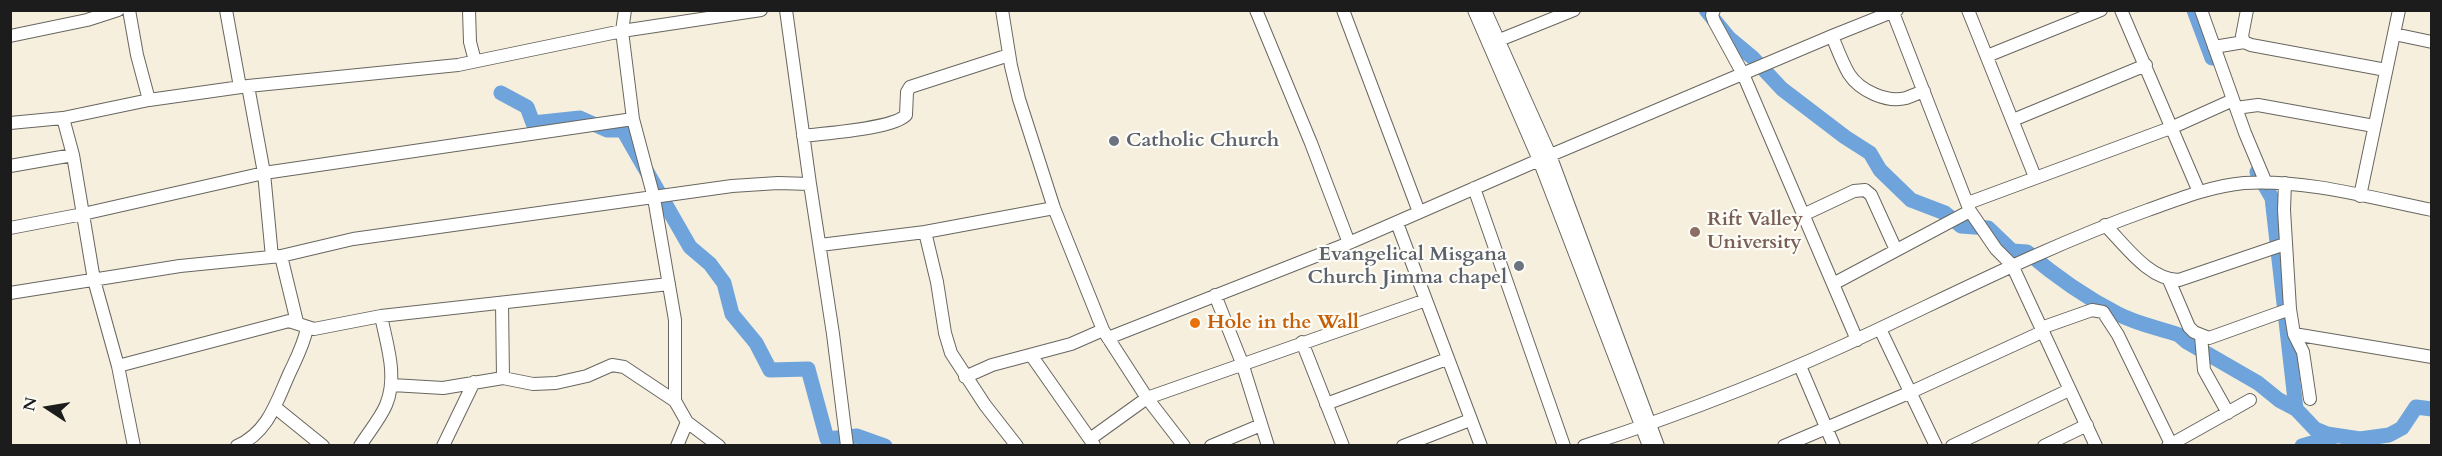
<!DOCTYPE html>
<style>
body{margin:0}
#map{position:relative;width:2442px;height:456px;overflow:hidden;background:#f6efdd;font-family:Cardo,serif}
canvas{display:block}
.frame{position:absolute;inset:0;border:12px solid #1c1c1c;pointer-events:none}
.north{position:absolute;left:18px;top:378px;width:60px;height:60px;-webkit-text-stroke:4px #fdfcf7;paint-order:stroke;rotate:282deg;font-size:16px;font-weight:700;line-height:24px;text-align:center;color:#1c1c1c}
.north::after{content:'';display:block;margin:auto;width:21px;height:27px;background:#1c1c1c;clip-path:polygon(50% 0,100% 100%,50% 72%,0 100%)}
</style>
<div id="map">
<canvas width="2442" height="456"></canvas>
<div class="frame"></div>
<div class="north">N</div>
</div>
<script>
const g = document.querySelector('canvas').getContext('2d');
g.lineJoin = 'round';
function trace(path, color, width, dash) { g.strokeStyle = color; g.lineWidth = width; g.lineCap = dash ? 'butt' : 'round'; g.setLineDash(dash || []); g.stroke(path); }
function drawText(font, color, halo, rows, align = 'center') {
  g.font = font + ' Cardo,serif'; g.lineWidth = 4.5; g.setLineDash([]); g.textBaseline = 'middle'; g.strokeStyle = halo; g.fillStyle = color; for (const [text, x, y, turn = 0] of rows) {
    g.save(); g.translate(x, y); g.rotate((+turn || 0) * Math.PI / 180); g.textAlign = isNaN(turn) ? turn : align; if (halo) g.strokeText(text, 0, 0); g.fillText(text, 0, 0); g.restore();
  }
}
const river = new Path2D(`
 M1706,10L1729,38L1753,58L1782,89L1845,137L1870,153L1880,170L1911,200L1945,213L1961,226L1988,228L2012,251L2027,252C2055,276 2085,297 2118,314C2137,324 2159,328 2179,335L2187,342L2258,383L2279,400L2296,409L2315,429L2327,434L2360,439L2389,435L2402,428L2416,407L2432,409
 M2194,10L2212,58
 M501,93L527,107L533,123L580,118L607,130H623L690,247L710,264L724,283L732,314L756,343L770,370L808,369L827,439L857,436L885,446
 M2257,172L2272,198L2296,409
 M2302,446L2336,436`);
const minor = new Path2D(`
 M129,10L137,55L149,100
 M226,10L240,87
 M469,10L470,42L475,61
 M625,10L622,31L633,119L654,198L675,320V401L687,422L719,446
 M786,10L810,184L833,334L847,446
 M1002,10L1011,66L1019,99L1054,208L1103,330L1147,398L1184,446
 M1256,10L1311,143L1349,243
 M1343,10L1419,212
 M1474,10L1539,160L1649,446
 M1485,10L1550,155L1658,446
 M1714,10L1712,15L1714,21L1743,74L1857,340
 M1892,10L1970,211L1996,249L2012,265L2096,446
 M1968,10L2035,177
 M2121,10L2199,192
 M2201,10L2245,133L2266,183
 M2394,34L2432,42
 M10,36L87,20L118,10
 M1832,36C1837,48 1842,62 1849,74C1860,91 1887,103 1906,98C1912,96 1918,93 1924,91
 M1497,41L1574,10
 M2244,42L2242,36L2247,10
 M2214,47L2244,42L2251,45L2386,70
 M1987,56L2101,10
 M248,86L264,173L272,257
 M2236,108L2258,105L2374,126
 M63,118L73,155L94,280L118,366L134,446
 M2013,120L2146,65
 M10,123L63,118L149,100L248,86L458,65L622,31L761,10
 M803,136C824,133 893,129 906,115L907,92L910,87L1009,55
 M10,166L73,155
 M2285,183L2284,210L2290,309L2294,334L2303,352L2310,399
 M1474,188L1564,446
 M2360,196L2399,10
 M1968,203L2173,127L2233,100
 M1803,215L1854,191L1865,190L1871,195L1896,250
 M1397,223L1481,446
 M2105,225C2125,245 2149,280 2179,280L2285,244
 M10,228L83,214L264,173L633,119
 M925,232L937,282L945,333L951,353L985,405L1017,446
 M820,245L925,232L1054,208
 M281,256L297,322
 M2169,280L2189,327L2194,332L2209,338L2290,309
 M1833,284L1970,211
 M10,293L180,266L281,256L353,239L732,186L778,183L810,184
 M1215,295L1242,363L1268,446
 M502,303L503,378
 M2041,328L2092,310L2103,312L2118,335L2171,444
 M1880,329L1936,446
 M2294,334L2432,357
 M2201,336L2204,370L2228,413
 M1108,338L1349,243L1539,160L1832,36L1897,10
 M1302,342L1343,446
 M1031,355L1094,445
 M118,366L289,321L314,329L381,316L669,284
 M1800,366L1834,446
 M965,377L992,365L1071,344L1103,330
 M392,385L443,388L503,378L533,384L556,383L587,376L612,365L624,367L675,401
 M1326,404L1447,359
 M276,408L323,446
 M1090,439L1147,398L1426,300
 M237,446C269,432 277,400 290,372C297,357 304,344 307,328
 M360,446C368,433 380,419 386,405C398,376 387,346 381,316
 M443,446L474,382
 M677,446L687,422
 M1211,446L1261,425
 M1403,446L1470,420
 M1584,446C1685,413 1783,375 1879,329C1968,287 2055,243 2148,210C2179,199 2211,186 2244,183C2305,179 2372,198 2432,210
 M1784,446L1911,392L2042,332
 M1952,446L2069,390
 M2044,446L2087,425
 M2168,446L2250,400`);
const markers = [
 [1114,141,6,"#6b7280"],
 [1695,232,6,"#8d6e63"],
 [1519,266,6,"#6b7280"],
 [1195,323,6,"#e8710a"]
];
const worshipNames = [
 ["Catholic Church",1126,141],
 ["Evangelical Misgana",1507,255,"right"],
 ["Church Jimma chapel",1507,278,"right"]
];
const educationNames = [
 ["Rift Valley",1707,220],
 ["University",1707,243]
];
const foodNames = [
 ["Hole in the Wall",1207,323]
];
trace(river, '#6ea4db', 15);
trace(minor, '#686660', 14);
trace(minor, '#fff', 12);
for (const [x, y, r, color] of markers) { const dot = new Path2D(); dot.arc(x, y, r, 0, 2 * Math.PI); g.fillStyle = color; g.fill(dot); trace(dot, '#fdfcf7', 2); }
drawText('bold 20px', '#5b616d', '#fdfcf7', worshipNames, 'left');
drawText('bold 20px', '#785e54', '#fdfcf7', educationNames, 'left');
drawText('bold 20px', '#c56008', '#fdfcf7', foodNames, 'left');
</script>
